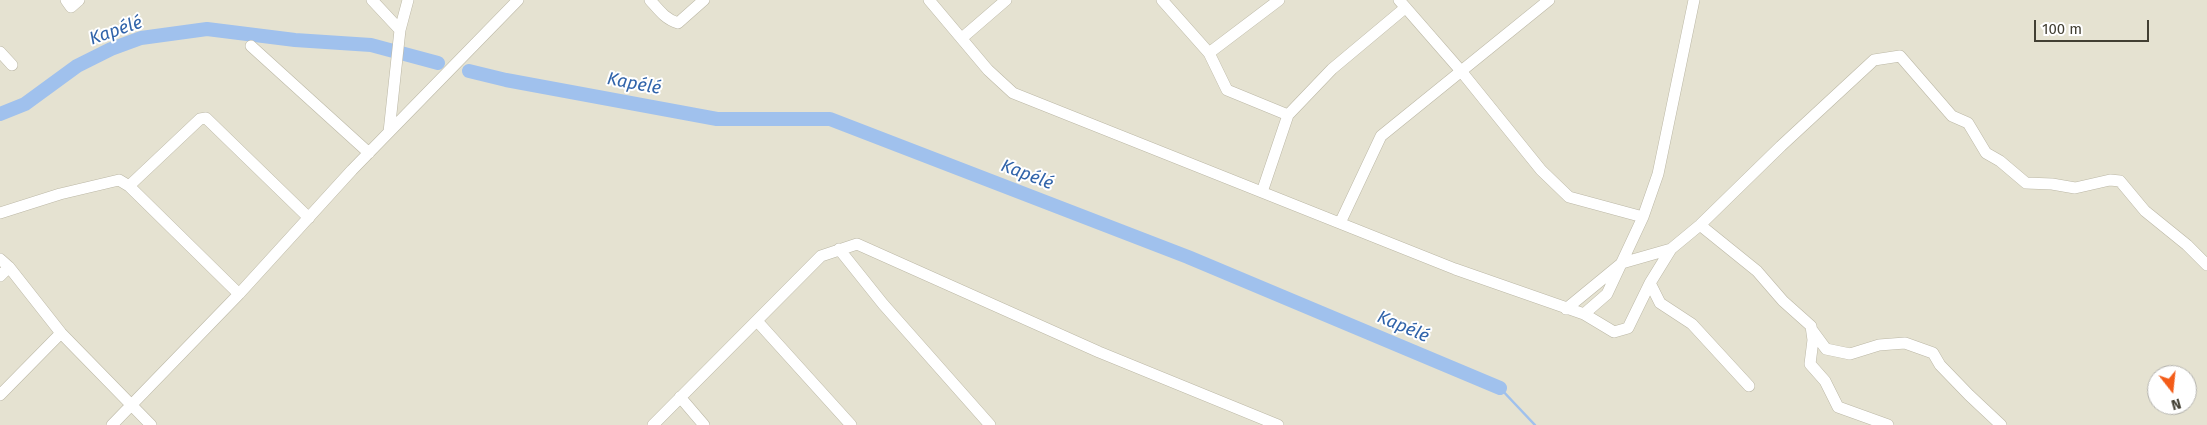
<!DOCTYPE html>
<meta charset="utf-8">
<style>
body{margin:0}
#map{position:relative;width:2207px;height:425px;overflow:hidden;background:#f1efe3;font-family:"Fira Sans",sans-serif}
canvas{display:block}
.north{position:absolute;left:2147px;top:365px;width:50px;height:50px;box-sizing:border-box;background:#fff;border:1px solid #b3b2ad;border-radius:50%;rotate:164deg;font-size:14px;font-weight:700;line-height:20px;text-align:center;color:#423f33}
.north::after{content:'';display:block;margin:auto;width:18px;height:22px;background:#f35c18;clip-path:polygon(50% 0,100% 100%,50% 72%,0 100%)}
.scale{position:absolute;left:2034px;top:20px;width:115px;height:22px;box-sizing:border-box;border:2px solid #423f33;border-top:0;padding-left:6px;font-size:15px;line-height:18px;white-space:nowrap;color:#423f33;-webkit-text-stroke:4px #fff;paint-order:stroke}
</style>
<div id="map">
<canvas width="2207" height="425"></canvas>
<div class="north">N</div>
<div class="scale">100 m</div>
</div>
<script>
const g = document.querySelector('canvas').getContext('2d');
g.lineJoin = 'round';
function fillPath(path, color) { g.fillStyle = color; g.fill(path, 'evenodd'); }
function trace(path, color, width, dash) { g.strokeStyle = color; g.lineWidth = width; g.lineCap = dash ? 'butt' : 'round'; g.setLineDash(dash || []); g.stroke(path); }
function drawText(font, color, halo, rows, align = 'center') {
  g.font = font + ' "Fira Sans",sans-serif'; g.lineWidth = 4; g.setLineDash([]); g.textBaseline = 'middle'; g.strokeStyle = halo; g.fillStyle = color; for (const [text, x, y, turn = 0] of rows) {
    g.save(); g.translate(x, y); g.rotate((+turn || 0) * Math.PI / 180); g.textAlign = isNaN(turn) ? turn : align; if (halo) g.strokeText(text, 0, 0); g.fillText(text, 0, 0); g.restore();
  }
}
const residential = new Path2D(`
 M0,0H2207V425H0ZM2157,375H2187V405H2157Z`);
const stream = new Path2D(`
 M1500,388L1535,425`);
const river = new Path2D(`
 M469,71L506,80L717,119H830L1188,257L1500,388
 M0,114L25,104L77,66L111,49L141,38L207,29L295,40L371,45L438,63`);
const minor = new Path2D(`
 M66,0L71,7L79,0
 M372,0L400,30
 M650,0C659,10 665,19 678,23L704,0
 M929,0L988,70L1013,93L1455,269L1584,314L1614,332L1628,328L1650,283L1671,249L1700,225L1781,146L1874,60L1900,56L1952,116L1968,123L1986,153L2000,161L2026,183L2052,184L2075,188L2110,180L2120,181L2145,211L2187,245L2207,265
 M1162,0L1209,53L1227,90L1288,115
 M1399,0L1461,71L1541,170L1569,197L1643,217
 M962,38L1006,0
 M251,46L369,153
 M0,52L12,65
 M1209,53L1279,0
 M389,132L400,30L408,0
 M129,186L200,119L206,118L309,218
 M1262,192L1288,115L1332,69L1405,8
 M0,213L60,194L119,180L129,186L239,294
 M1340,223L1381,136L1549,0
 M1700,225L1757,271L1783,301L1811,326L1813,340L1810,364L1825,381L1838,407L1888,425
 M839,249L883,304L990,425
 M0,259L9,267L61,333L151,425
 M0,276L9,267
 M1650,283L1660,303L1692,324L1749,386
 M1566,309L1622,263L1671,249
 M1584,314L1607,294L1643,217L1658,174L1694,0
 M757,321L851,425
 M1812,330L1826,349L1850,354L1879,345L1905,343L1933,353L1940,365L1969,395L2001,425
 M0,395L61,333
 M680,397L704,425
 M112,425L239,294L352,170L518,0
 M653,425L821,256L857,244L1099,352L1278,425`);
const waterNames = [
 ["Kapélé",116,31,-19],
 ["Kapélé",634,84,11],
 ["Kapélé",1027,175,21],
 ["Kapélé",1403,327,23]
];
fillPath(residential, '#e5e2d1');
trace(stream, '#a0c1ed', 2.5);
trace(river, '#a0c1ed', 14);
trace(minor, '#bcb8a6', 12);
trace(minor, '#fff', 11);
drawText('italic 18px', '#3164aa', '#fff', waterNames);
</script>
